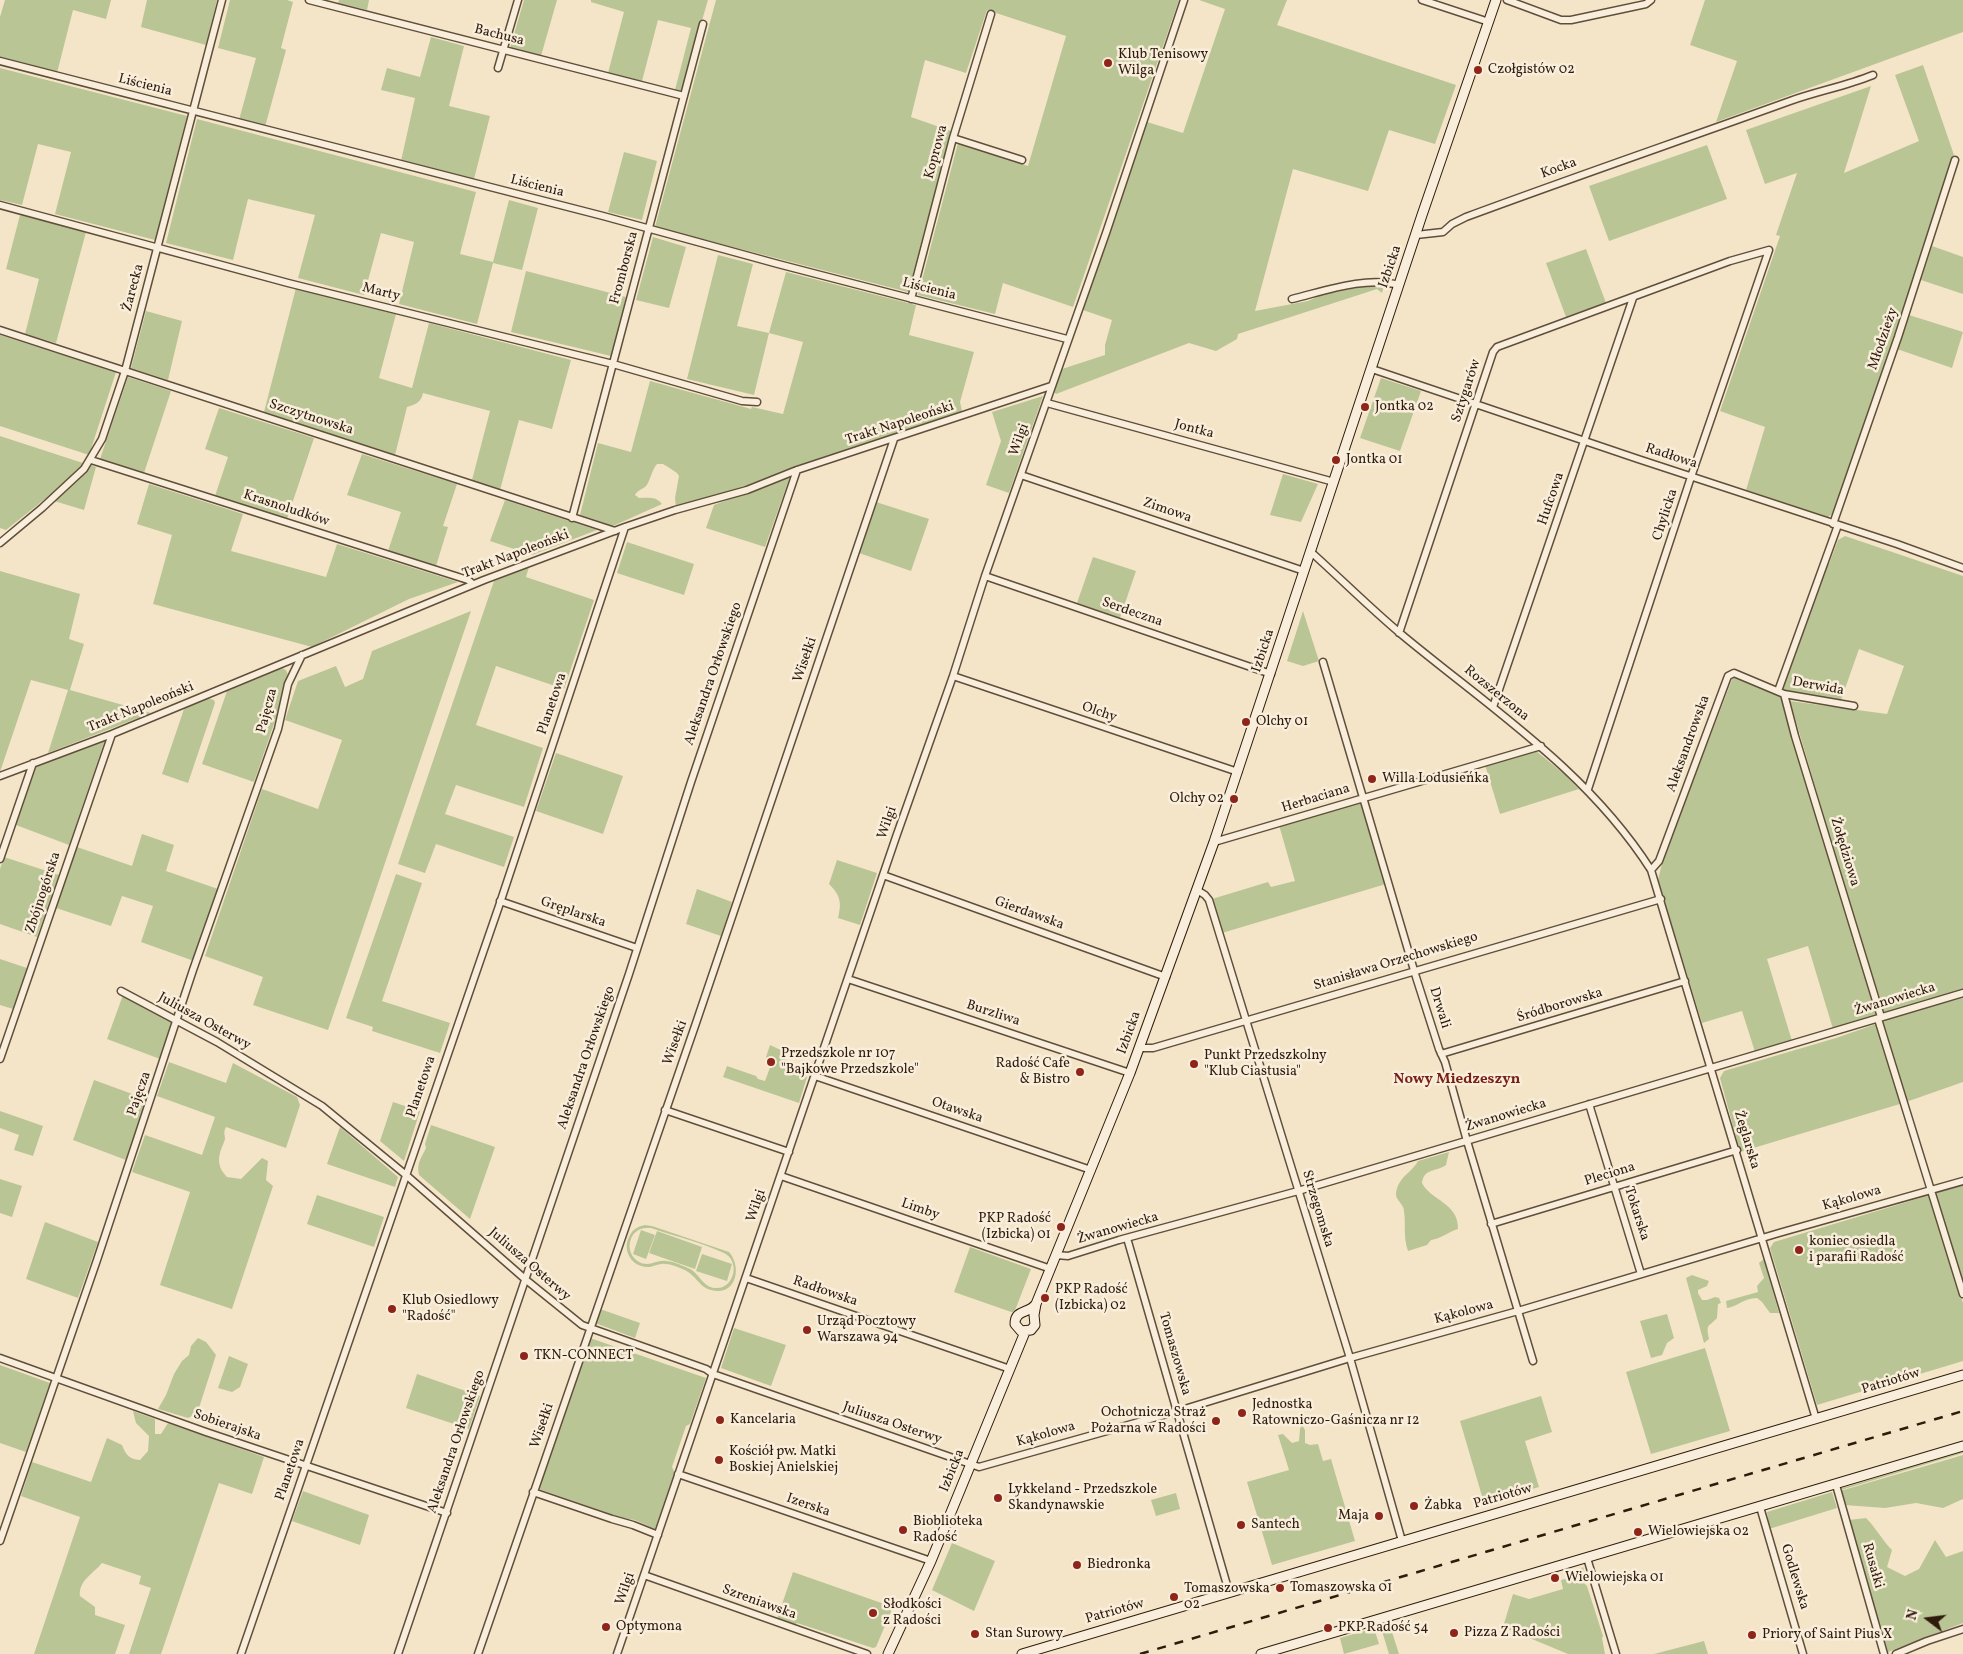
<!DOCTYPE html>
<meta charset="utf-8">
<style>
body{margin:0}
#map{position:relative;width:1963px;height:1654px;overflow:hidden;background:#f4e5c8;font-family:Vollkorn,serif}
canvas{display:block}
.north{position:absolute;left:1903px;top:1594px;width:50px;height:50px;-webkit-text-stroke:4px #f8eedb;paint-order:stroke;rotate:285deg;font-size:14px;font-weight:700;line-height:20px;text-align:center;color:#2e1b0b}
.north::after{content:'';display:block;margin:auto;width:18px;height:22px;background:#2e1b0b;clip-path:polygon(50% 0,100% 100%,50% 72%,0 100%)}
</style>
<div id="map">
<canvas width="1963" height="1654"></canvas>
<div class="north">N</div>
</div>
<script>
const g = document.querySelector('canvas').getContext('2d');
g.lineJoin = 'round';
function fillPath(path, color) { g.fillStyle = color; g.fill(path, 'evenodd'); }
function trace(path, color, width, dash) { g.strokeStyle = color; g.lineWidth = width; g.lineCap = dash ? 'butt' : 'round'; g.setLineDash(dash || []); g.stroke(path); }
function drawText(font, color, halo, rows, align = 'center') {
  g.font = font + ' Vollkorn,serif'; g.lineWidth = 5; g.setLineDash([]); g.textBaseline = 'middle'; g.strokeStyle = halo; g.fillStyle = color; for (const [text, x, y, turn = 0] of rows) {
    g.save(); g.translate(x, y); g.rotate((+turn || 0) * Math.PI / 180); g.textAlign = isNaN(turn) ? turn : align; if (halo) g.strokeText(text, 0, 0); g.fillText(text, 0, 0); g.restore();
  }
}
const green = new Path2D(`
 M5,0H111L106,19L73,10L57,73L0,57V17Z
 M147,0H217L206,45L141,27Z
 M230,0H287L293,2L281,48L286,50L265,127L239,120L256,58L218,48Z
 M339,0H369L367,10L338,3Z
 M524,0H557L541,56L510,48Z
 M591,0H708L681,92L675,90L691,28L658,20L642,81L608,73L624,12L591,2Z
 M716,0H1179L1073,307L1003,283L995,314L918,295L958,143L1028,166L1066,36L987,10L966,73L925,60L911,117L951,131L908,292L655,227Z
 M1199,0H1287L1277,25L1456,85L1435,144L1389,130L1368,191L1293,169L1255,311L1308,301L1321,295L1376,284L1384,285L1382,293L1377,289L1238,334L1237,339L1216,351L1189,343L1056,394L1054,392L1062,369L1105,355V345L1112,320L1083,310L1147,122L1183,133L1225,9Z
 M1705,0H1963V32L1716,122L1737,61L1690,45Z
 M431,37L464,46L449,106L490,116L474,179L401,161L415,98L381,90L387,68L420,77Z
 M1923,65L1954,155L1905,309L1834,513L1828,517L1746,490L1765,427L1720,411L1780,236L1776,235L1797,173L1765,184L1746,130L1871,86L1844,173L1919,141L1895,75Z
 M0,68L187,116L155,240L55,214L71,152L38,144L22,205L0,200Z
 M197,119L476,192L460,254L493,262L509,200L538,208L522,270L493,263L477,324L399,304L414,242L381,233L364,295L298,278L315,215L248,199L233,260L166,243Z
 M1707,145L1727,199L1609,241L1589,186Z
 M624,152L657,161L642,220L608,212Z
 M20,215L86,232L56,343L25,334L39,279L6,269Z
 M653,237L686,247L669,308L636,300Z
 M1932,246L1963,257V294L1921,280Z
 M1586,249L1606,303L1566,317L1546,263Z
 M718,255L753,264L737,326L769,333L786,272L916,305L909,335L974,352L960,402L962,411L895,436L793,468L765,547L706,528L714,505L746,493L744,486L676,508L675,498L679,476L677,473L668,467L663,464H657C651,471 650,483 645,487C641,490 638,490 635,495L639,498C648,498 656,496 662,504L613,526L580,515L598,443L631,452L650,381L751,409L752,407L783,414L803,342L769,333L754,395L687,379Z
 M526,271L626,297L611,356L511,332Z
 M296,288L396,314L379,378L412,388L429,323L571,360L552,429L519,420L500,490L472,480L490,411L423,393C421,402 417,404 407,407L395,455L264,412Z
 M146,311L182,321L168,380L131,368Z
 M1909,315L1963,332L1952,368L1897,349Z
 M0,335L116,372L89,455L0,426Z
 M128,377L171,391L144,473L100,459Z
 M1381,378L1421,391L1400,451L1360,438Z
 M1043,396L1009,493L986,485L1001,441L992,412Z
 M219,408L314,438L287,519L215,496L228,457L205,449Z
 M0,436L86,464L48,500L45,499L6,530L0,528Z
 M362,454L457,484L443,526L448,527L436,566L388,551L401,512L347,495Z
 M91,465L96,467L84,510L54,501Z
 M1283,474L1318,484L1301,522L1270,515Z
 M149,484L243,514L231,551L326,577L337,544L458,582L409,599L312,647L153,604L172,535L137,524Z
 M505,500L597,530L532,555L490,541Z
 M876,502L929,519L911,571L859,553Z
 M1845,536L1963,576V990L1882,1014L1790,701L1887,714L1904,666L1859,649L1841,700L1781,691L1795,656L1826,564H1829L1838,540Z
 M627,542L694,564L684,595L617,573Z
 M1093,557L1136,571L1120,618L1077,603Z
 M529,567L526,577L594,600L564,689L496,666L476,725L543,748L524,807L456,785L445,814L514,837L504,867L436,844L425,873L398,864L494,581Z
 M0,571L80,594L69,639L84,644L70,690L151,713L48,753L68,690L31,680L0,772Z
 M471,611L328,1030L253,1005L263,977L205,956L262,789L318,809L342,740L285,720L298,681L336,666L345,687L363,679L372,651Z
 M1303,611L1319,661L1303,666L1287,661Z
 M282,668L286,670L288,675L285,692L254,782L202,764L227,691Z
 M1733,677L1780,695L1877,1015L1833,1029L1808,946L1767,959L1792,1041L1755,1052L1742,1011L1702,1023L1658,880L1663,859Z
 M207,698L214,700L215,703L188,783L162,774L185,706Z
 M106,737L69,845L16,825L37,765Z
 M1535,750L1564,774L1579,789L1500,814L1485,765Z
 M556,753L623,776L603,834L536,811Z
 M1361,801L1386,884L1222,933L1212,899L1268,882L1271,887L1295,881L1279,825Z
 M142,834L174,845L166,871L218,889L194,961L141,942L153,906L122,896L111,926L56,908L77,847L132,866Z
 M4,857L59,875L37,937L0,924V869Z
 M837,860L877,873L860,925L838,918C842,902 840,895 829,884Z
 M396,874L422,883L382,1001L450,1023L440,1053L372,1031L373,1027L346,1018Z
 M697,889L732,902L721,936L686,924Z
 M0,959L27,968L13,1009L0,1005Z
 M123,995L173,1020L160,1059L107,1039Z
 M1963,998V1082L1906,1102L1881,1020Z
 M1876,1024L1900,1104L1740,1152L1720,1078L1724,1071L1836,1038Z
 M770,1045L785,1052V1059L807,1077L799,1103L723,1077L727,1066L756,1076L758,1079L765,1081L771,1065L766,1057Z
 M169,1062L226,1083L233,1063L297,1097L300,1105L286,1148L226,1127C223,1133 225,1134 225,1139C225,1140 222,1147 222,1147C217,1159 218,1168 227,1177L241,1179L262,1158L268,1161L266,1180L273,1186L232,1309L160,1285L190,1192L132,1172L145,1135L202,1155L215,1117L157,1096Z
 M94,1080L146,1099L126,1160L73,1140Z
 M393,1102L420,1111L404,1161L380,1141Z
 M0,1111L43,1126L33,1156L14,1150L19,1135L0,1128Z
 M431,1125L495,1147L470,1219L419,1175C416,1163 422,1157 426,1148L425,1144Z
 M340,1127L398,1177L395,1187L327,1164Z
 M1449,1152L1446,1165C1436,1172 1424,1168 1422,1183C1430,1200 1459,1203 1458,1229C1448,1232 1441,1239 1431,1240L1427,1245L1408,1251C1403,1237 1406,1225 1404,1211C1404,1204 1396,1201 1396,1194C1396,1190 1398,1185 1400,1182C1405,1174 1413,1170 1418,1161Z
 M0,1179L22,1186L12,1217L0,1213Z
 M1963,1184V1285L1935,1193Z
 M317,1195L384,1217L374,1247L307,1224Z
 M1930,1195L1963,1303V1361L1817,1405L1770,1248L1774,1242Z
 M45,1222L98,1242L78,1298L26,1279Z
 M645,1225L652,1226L729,1252C743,1268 735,1297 711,1290C698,1287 697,1274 680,1268C675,1266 670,1264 665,1264C660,1263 655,1266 650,1267C639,1268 629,1261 627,1250C626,1245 627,1240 630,1235C633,1229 639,1226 645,1225ZM645,1228H651C674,1236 703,1243 724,1253C741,1261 734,1290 715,1288C702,1287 699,1272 688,1268C681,1265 673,1261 666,1261C659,1260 653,1264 647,1264C635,1264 626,1251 631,1239C633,1233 638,1229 645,1228Z
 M641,1230L655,1235L646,1259L633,1254Z
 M657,1231L702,1247L695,1269L649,1253Z
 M970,1247L1031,1269L1014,1313L954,1292Z
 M702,1254L732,1264L727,1281L696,1271Z
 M1764,1259L1779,1313H1770L1762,1302L1757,1298C1743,1298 1737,1307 1727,1308L1726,1301L1758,1292L1757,1286L1764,1278L1759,1263Z
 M1692,1275L1709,1281L1707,1286L1698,1290V1293L1702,1300H1707L1715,1297L1719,1298L1721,1303L1718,1304L1717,1318C1708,1328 1706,1323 1709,1339L1704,1343L1686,1278Z
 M600,1309L640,1323L635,1338L595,1323Z
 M1667,1314L1674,1338L1667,1343L1662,1355L1651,1358L1640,1321Z
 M734,1328L786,1345L771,1386L721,1368Z
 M198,1338L206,1342L216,1355L197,1414L188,1418L158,1409L166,1395L174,1374L182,1361L189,1355L191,1346Z
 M590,1338L706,1378L690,1424L686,1426L672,1467L675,1473L655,1529L635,1520L622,1518L539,1489Z
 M1705,1348L1730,1431L1651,1454L1626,1372Z
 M229,1356L248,1364L240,1387L232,1392L218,1388Z
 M0,1365L50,1383L26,1452L0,1443Z
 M417,1374L480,1396L469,1429L406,1408Z
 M1541,1396L1552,1432L1525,1441L1539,1487L1484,1503L1460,1421Z
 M133,1411L155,1419V1434H161L168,1423L264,1457L252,1494L219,1483L161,1654H129L151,1588L139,1584L141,1576L102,1563C94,1573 78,1581 80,1596L95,1607V1615L125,1625L115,1654H34L80,1517L21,1496L32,1462L91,1482L107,1438L122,1445C126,1455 129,1459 140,1460L148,1451L149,1436L136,1423Z
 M1302,1425L1305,1430V1443L1310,1445L1318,1444L1323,1461L1331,1459L1355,1541L1272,1565L1247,1482L1289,1470L1278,1435L1283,1434L1292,1443L1299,1441L1300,1429Z
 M1963,1451V1453L1841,1490L1842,1488Z
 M1963,1455V1499L1943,1508L1916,1503L1885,1508L1844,1505L1840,1491Z
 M303,1491L369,1515L360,1545L292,1521Z
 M1832,1492L1837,1508L1769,1529L1767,1512Z
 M1176,1493L1180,1509L1156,1516L1151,1500Z
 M1866,1518C1876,1528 1882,1540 1892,1550L1887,1567L1905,1576L1919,1569L1935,1540L1946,1557L1963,1551V1623L1888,1652L1849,1520Z
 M952,1543L995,1561L974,1611L932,1590Z
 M1583,1567L1587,1581L1581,1580L1587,1586L1603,1636L1602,1638L1605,1654H1568L1503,1627L1513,1594L1529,1599L1563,1589L1561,1580L1570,1578Z
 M793,1572L893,1607L876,1647L873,1648L797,1623L794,1626L777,1619Z
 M1374,1628L1379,1644L1344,1654L1340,1638Z
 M1391,1629L1399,1654H1389L1382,1631Z
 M1704,1641L1708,1654H1654Z`);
const street = new Path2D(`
 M309,0L684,96
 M1422,0L1489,22
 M1507,0L1561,20H1571L1646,4L1651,0
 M0,61L603,216L778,264L1067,339
 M498,68L518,0
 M953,138L1022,160
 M0,205L288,283L613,364L742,401L757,402
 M1416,235L1443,232L1452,224L1466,217C1574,177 1682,140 1790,101C1818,91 1846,86 1873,75
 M911,299L953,138L991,14
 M1292,299C1325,291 1365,276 1399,285
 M0,330L615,531
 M1372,369L1638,459L1897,544L1963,568
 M1047,403L1334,482
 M91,460L468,580L473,584
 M1021,475L1304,571
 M572,518L703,24
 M1833,524L1898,337L1955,160
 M0,543L42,508L84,469L102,439L125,371L222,0
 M1311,552C1341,579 1370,608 1401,634C1490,708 1587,770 1651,870L1816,1419
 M985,576L1271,674
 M1399,633L1493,352L1497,347L1730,261L1769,250L1691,477L1588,789
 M1323,662L1416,977L1439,1049L1445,1062L1467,1141L1533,1361
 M953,676L1238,772
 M1778,691L1838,525
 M1784,694L1795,736L1881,1017
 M1493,707L1633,298
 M0,776L112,734L484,580L625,527L675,510L747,490L797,470L1051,386
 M1214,842L1541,746
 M0,859L33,763
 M1651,870L1659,861L1728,676L1734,673L1784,694L1854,706
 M883,875L1166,977
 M1197,890L1205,895L1209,900L1350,1358L1402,1541
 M500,901L637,948
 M848,979L1130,1073
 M121,991L217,1042L322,1106L406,1175L525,1279L582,1325L706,1369L713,1374L979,1467L1178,1411L1350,1358L1518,1311L1779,1233L1963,1181
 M1878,1019L1963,1294
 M1139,1048H1153L1661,899
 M1441,1054L1685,981
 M0,1059L112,734
 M815,1076L1091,1170
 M1589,1104L1641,1274
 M665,1110L789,1152
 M781,1176L1051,1269
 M1491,1224L1737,1150
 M1127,1238L1229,1592
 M1056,1255L1068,1256L1119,1240L1298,1191L1963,993
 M746,1278L1010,1369
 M0,1358L206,1432L447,1513
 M678,1474L931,1561
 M1836,1485L1884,1654
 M533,1492L612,1519L633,1525L658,1535
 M1760,1507L1803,1654
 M0,1541L97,1260L193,970L278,729L288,684L302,655
 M1587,1558L1616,1654
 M644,1575L867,1654
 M241,1654L499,906L625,527
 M398,1654L629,974L691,782L797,470
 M478,1654L696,1023L894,439
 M617,1654L896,837L953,676L985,576L1106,233L1184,0
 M1896,1654L1927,1641L1963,1629`);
const secondary = new Path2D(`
 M1036,1304C1029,1314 1015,1309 1015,1324L1021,1331L1031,1330L1035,1325L1034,1315L1036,1304L1130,1073L1214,842L1422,215L1496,0
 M888,1654L931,1561L1025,1332
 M1022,1654L1963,1375
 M1261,1654L1963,1446`);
const rail = new Path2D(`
 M1140,1654L1963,1411`);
const markers = [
 [1108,63,5,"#8f2418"],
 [1478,70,5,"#8f2418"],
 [1365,407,5,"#8f2418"],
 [1336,460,5,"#8f2418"],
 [1246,722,5,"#8f2418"],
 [1372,779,5,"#8f2418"],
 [1234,799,5,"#8f2418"],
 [771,1062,5,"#8f2418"],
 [1194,1064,5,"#8f2418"],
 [1080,1072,5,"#8f2418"],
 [1061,1227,5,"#8f2418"],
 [1799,1250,5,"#8f2418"],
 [1045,1298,5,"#8f2418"],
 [392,1309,5,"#8f2418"],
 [807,1330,5,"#8f2418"],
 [524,1356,5,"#8f2418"],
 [1242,1413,5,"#8f2418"],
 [720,1420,5,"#8f2418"],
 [1216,1421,5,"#8f2418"],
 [719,1460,5,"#8f2418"],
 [998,1498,5,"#8f2418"],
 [1414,1506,5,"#8f2418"],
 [1379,1516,5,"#8f2418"],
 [1241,1525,5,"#8f2418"],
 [903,1530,5,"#8f2418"],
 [1638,1532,5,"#8f2418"],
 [1077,1565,5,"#8f2418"],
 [1555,1578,5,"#8f2418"],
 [1280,1588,5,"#8f2418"],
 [1174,1597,5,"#8f2418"],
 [873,1613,5,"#8f2418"],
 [606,1627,5,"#8f2418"],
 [1328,1628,5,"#8f2418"],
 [1454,1633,5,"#8f2418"],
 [975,1634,5,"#8f2418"],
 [1752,1635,5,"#8f2418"]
];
const streetNames = [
 ["Bachusa",499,36,14],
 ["Liścienia",145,86,14],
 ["Koprowa",937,152,-75],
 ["Kocka",1559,169,-20],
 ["Liścienia",537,187,14],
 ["Izbicka",1391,267,-71],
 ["Fromborska",625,268,-75],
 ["Żarecka",134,288,-75],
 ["Liścienia",929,290,14],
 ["Marty",381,293,14],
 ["Młodzieży",1884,339,-71],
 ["Sztygarów",1467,391,-72],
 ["Szczytnowska",311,418,18],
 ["Trakt Napoleoński",900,424,-18],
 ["Jontka",1194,430,15],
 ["Wilgi",1020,440,-70],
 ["Radłowa",1671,457,18],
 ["Hufcowa",1552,499,-71],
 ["Krasnoludków",286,509,18],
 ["Zimowa",1167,511,19],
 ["Chylicka",1666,515,-72],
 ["Trakt Napoleoński",516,555,-21],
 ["Serdeczna",1132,613,19],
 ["Izbicka",1264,651,-72],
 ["Wisełki",806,660,-71],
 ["Aleksandra Orłowskiego",714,674,-71],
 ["Derwida",1818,687,10],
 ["Rozszerzona",1496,694,39],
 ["Planetowa",553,704,-71],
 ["Trakt Napoleoński",141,708,-22],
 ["Pajęcza",268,711,-75],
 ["Olchy",1099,713,19],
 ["Aleksandrowska",1689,744,-70],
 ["Herbaciana",1316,799,-17],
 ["Wilgi",888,823,-71],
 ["Żołędziowa",1844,852,73],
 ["Zbójnogórska",44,893,-72],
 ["Gręplarska",573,913,19],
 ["Gierdawska",1029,914,20],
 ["Stanisława Orzechowskiego",1396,962,-17],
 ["Żwanowiecka",1895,1000,-17],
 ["Śródborowska",1560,1006,-17],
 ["Drwali",1439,1008,73],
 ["Burzliwa",993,1014,18],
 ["Juliusza Osterwy",204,1022,29],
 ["Izbicka",1130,1033,-70],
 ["Wisełki",676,1043,-70],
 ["Aleksandra Orłowskiego",587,1058,-71],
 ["Planetowa",422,1087,-71],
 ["Pajęcza",140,1094,-71],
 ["Otawska",957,1111,19],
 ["Żwanowiecka",1506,1116,-17],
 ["Żeglarska",1746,1140,73],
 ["Pleciona",1610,1175,-17],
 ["Kąkolowa",1852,1199,-16],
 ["Wilgi",757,1206,-71],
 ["Strzegomska",1317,1209,73],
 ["Limby",920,1210,19],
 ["Tokarska",1636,1214,72],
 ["Żwanowiecka",1118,1229,-16],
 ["Juliusza Osterwy",529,1265,41],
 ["Radłowska",825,1292,19],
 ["Kąkolowa",1464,1313,-15],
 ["Tomaszowska",1174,1354,74],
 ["Patriotów",1891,1382,-17],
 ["Juliusza Osterwy",892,1424,19],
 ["Sobierajska",227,1426,19],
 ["Wisełki",543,1426,-71],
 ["Kąkolowa",1046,1435,-16],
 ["Aleksandra Orłowskiego",457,1442,-71],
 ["Planetowa",291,1470,-71],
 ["Izbicka",953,1471,-68],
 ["Patriotów",1503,1497,-16],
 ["Izerska",808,1506,19],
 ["Rusałki",1872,1566,74],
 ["Godlewska",1794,1577,73],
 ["Wilgi",626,1589,-71],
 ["Szreniawska",759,1603,20],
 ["Patriotów",1115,1612,-16]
];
const poiNames = [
 ["Klub Tenisowy",1118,55],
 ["Wilga",1118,71],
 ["Czołgistów 02",1488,70],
 ["Jontka 02",1375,407],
 ["Jontka 01",1346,460],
 ["Olchy 01",1256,722],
 ["Willa Lodusieńka",1382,779],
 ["Olchy 02",1224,799,"right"],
 ["Przedszkole nr 107",781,1054],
 ["\"Bajkowe Przedszkole\"",781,1070],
 ["Punkt Przedszkolny",1204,1056],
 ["\"Klub Ciastusia\"",1204,1072],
 ["Radość Cafe",1070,1064,"right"],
 ["& Bistro",1070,1080,"right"],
 ["PKP Radość",1051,1219,"right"],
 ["(Izbicka) 01",1051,1235,"right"],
 ["koniec osiedla",1809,1242],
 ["i parafii Radość",1809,1258],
 ["PKP Radość",1055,1290],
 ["(Izbicka) 02",1055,1306],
 ["Klub Osiedlowy",402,1301],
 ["\"Radość\"",402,1317],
 ["Urząd Pocztowy",817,1322],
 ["Warszawa 94",817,1338],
 ["TKN-CONNECT",534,1356],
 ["Jednostka",1252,1405],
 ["Ratowniczo-Gaśnicza nr 12",1252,1421],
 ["Ochotnicza Straż",1206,1413,"right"],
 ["Pożarna w Radości",1206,1429,"right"],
 ["Kancelaria",730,1420],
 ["Kościół pw. Matki",729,1452],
 ["Boskiej Anielskiej",729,1468],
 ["Lykkeland - Przedszkole",1008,1490],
 ["Skandynawskie",1008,1506],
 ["Żabka",1424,1506],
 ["Maja",1369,1516,"right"],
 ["Bioblioteka",913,1522],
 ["Radość",913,1538],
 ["Santech",1251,1525],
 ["Wielowiejska 02",1648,1532],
 ["Biedronka",1087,1565],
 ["Wielowiejska 01",1565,1578],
 ["Tomaszowska 01",1290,1588],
 ["Tomaszowska",1184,1589],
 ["02",1184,1605],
 ["Słodkości",883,1605],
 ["z Radości",883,1621],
 ["Optymona",616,1627],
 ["PKP Radość 54",1338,1628],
 ["Pizza Z Radości",1464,1633],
 ["Stan Surowy",985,1634],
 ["Priory of Saint Pius X",1762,1635]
];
const neighbourhoodNames = [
 ["Nowy Miedzeszyn",1457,1080]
];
fillPath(green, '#bac596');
trace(street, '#604e3a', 9);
trace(secondary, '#2e1b0b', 11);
trace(street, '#f8eedb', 6);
trace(secondary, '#f8eedb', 9);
trace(rail, '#2e1b0b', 2.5, [9, 9]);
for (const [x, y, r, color] of markers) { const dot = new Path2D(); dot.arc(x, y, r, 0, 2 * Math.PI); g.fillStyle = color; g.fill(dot); trace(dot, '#f8eedb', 2); }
drawText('14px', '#2e1b0b', '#f8eedb', streetNames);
drawText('14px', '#2e1b0b', '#f8eedb', poiNames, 'left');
drawText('bold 15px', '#7a1f14', '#f8eedb', neighbourhoodNames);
</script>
